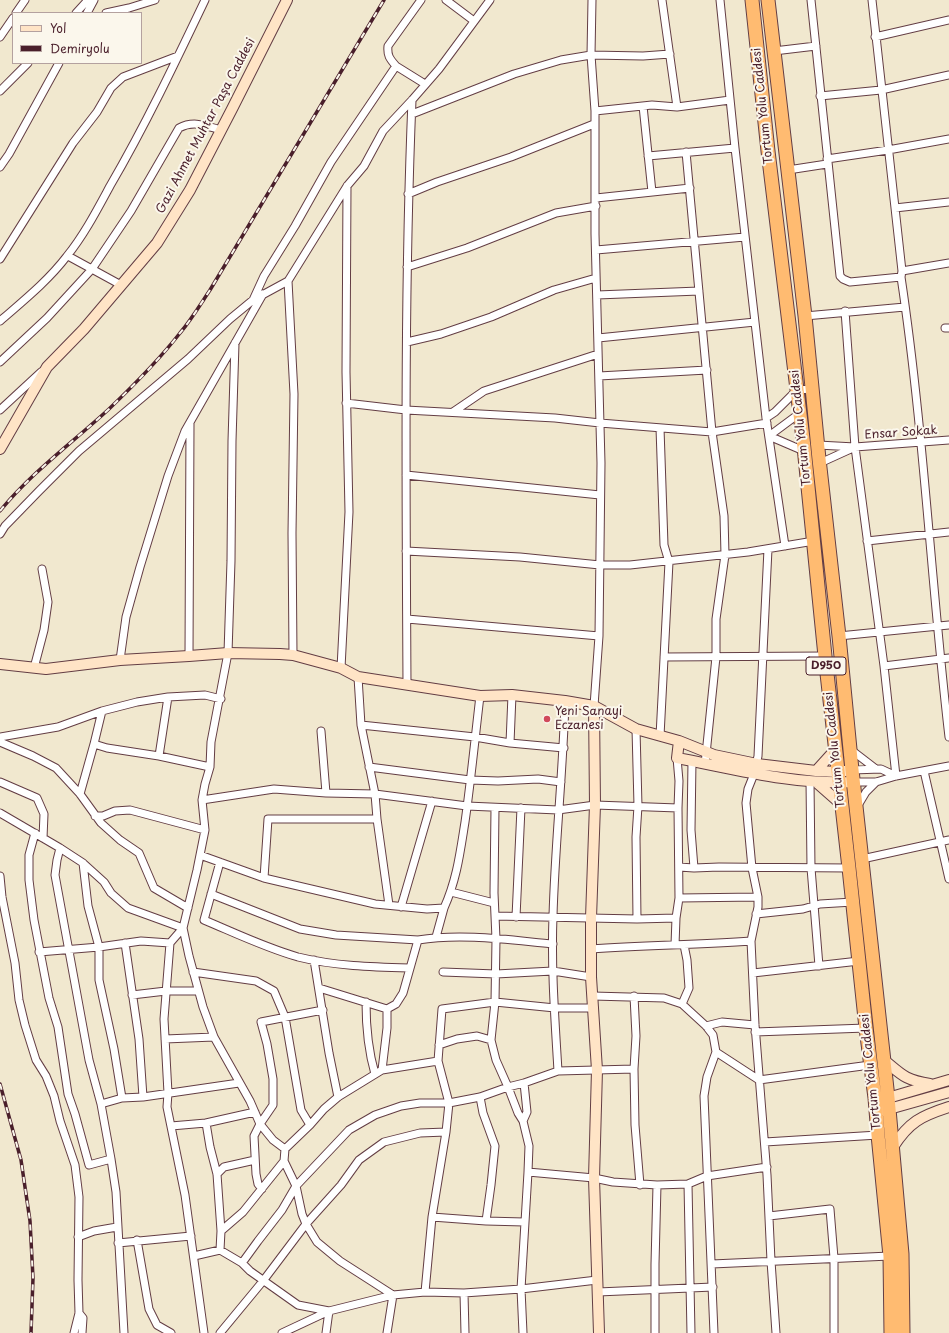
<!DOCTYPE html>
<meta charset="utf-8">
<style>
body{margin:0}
#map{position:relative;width:949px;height:1333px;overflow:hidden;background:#f1e8cf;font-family:"Playpen Sans",sans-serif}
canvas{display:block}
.legend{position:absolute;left:12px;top:12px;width:130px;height:52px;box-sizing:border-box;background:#fbf7ec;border:1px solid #b4a19f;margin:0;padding:5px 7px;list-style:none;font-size:12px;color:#4a1f2b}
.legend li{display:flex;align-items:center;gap:8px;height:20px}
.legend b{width:20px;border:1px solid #b4a19f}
</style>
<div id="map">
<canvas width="949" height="1333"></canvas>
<ul class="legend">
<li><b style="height:5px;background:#ffe4c6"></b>Yol</li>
<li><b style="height:5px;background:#4a1f2b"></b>Demiryolu</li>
</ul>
</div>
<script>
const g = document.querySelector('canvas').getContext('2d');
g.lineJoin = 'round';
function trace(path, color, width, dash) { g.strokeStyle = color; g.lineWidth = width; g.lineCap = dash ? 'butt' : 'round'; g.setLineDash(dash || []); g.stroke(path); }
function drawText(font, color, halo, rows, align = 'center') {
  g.font = font + ' "Playpen Sans",sans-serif'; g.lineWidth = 4; g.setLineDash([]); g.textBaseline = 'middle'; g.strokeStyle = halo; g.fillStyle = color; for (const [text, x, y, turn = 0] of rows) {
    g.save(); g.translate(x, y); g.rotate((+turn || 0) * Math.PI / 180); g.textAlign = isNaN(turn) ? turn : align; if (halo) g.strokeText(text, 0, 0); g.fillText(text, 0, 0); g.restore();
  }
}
const street = new Path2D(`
 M446,0L474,21
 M592,0L591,55L595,111V234L601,463L599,636L594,706
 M662,0L677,107
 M720,0L735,148L766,418L785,546
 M811,0L840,276L843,279L850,282L901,277
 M872,0L902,271L901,277C924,430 931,584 949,737
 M16,13L25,0
 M76,13L88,0
 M87,13L94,0
 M106,13L129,8L155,0
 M0,37L13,18
 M875,37L949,20
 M774,51L816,46
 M396,66L425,84
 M0,91L28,63
 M820,96L881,90L949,75
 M643,106L652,192
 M595,111L652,105L677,107L730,100
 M412,114L514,74L561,60L591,55L643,56L670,54
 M686,152L712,432L724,516L725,555L716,619V657L705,764
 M648,156L735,148
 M827,159L888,150L949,139
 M0,167L9,154L59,63
 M788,170L827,164
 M408,194L437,182L511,157L594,124
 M596,198L690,188
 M895,208L949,202
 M596,250L745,237
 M68,256L121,285
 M0,259L73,143L97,112L111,88L123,77L178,56
 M407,267L467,248L556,213L596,206
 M902,271L949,263
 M288,281L294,394L292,533L293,655
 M597,295L699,291
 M253,300L264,276L295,226L331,162L396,66C390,59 387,56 388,46L421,0
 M845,311L855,447L884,666L896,776
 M805,316L905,307
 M0,321C23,301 48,281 67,256C84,235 97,210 110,186C145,126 175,63 205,0
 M945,328H949
 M598,338L755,322
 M407,342L441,334L491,317L554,290L596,278
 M235,343L232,441L231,561L228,653L211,742L210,767L205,784L202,800L205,830L197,870L183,928L189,956L203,1007L214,1037L250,1101L260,1124L273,1140L285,1149
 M0,362L47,318L92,269L131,211L179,128C194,120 206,126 221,130
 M599,376L707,370
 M346,403L406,410L555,418L600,423L712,432L767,423
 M0,410L41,372
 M453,412L484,391L598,354
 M800,413L769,436L804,451
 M766,418L775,412L797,390L812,389
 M660,428L664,545L669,562L660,736
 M818,445L855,447L949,440
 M820,463L853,448
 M406,475L600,495
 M0,534L5,526L39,491L79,451L188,359L230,319L253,300L288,281L347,186L364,166L383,131L412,100L439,69L490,0
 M867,541L949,532
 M768,549L758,756L754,774L748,789L746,803L752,868L758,897V907L751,941L755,1025L767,1175L771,1261L776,1333
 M406,551L520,557L600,565H630L748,552L814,541
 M407,619L599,636
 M839,636L949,625
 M189,656L190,424
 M664,657L825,656
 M120,660L126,617L140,567L168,476L185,431L263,294
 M884,666L949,658
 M34,668L44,630L48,602L42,569
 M341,668L349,512L346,372L347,186
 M358,677L361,725L375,794L377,819L389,905
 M407,685C406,490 404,295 412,100
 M361,725L475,737L510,743L564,748
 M636,729L638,806L636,837L637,919L676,918L679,898L758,897
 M321,731L326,793
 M0,737L58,727L102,711L137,702L168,697L205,695L221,699
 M0,742L33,756L56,768L80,794L101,823L120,840L139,853L154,888L188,908
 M510,743L512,695
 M94,744L102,711
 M850,749L876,769
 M159,756L168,697
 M677,758L679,781L678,808L679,898
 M692,761L691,830L694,868
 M369,767L470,780L498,781L538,779L561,782
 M852,770L881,769L896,776
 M924,771L949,879
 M810,781L811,868L819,966
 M0,782L37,798L44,814L43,838
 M854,782H876L896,776L949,766
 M80,794L94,744L107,748L159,756L210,767
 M202,800L274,789L326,793L375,794L467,806L558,810L595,805L678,808
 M857,807L866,792L876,782
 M495,808L494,893L496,939L495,1002L555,1008H594
 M0,813L60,848L83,863L104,882L111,893L128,908L183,928L170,943L164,1019L168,1093L167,1107L185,1195L204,1333
 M95,816H103L115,811L130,810L205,830
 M35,833L29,855V880L34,920L49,998L58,1027L68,1094L75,1114L89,1165L111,1159
 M60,848L57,860L55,875L89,1060L101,1104L111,1159L116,1192L124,1333
 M200,855L264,878L375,904L427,909L444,908C457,879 460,853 465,822C471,780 475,738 480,696
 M862,859L949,840
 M220,862L204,920C235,933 266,948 298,957C334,966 373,967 410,968
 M83,863L88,906L99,947V980L114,1049L122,1098
 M679,867L694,868L719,867L849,868
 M0,876L2,897L15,963L19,1000L25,1025L36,1060L46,1076L54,1096L60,1121L75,1165L79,1197L78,1280L79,1313L74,1333
 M264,878L268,819H377
 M451,892L494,903
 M211,894L300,929L336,935L418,940
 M401,907L432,801
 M756,914L803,909L820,904L853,902
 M495,916L637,919
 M516,917L521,808
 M436,937L444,908
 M125,943L139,1039L143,1097
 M675,945L676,918
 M591,949C645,945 698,945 751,941
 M39,952L99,947L141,941L170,943
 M314,960L329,1053L338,1097
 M193,972L256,981L274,991L285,1017L301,1110L310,1125
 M443,972L496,974L553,971L591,977
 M753,973L859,961
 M319,988L387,1009
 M132,995L166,991H198
 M593,996L664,998L682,1004L706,1026L713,1035L716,1052L707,1077L704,1096L714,1333
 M634,996L636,1036L634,1069L635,1125L640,1185
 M366,1002C366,1027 368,1050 375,1074
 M682,1004L689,988L687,960L684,945
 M706,1026L722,1022L755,1025
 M755,1032L866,1028
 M165,1039L214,1037
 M439,1045L457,1039L477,1036L491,1040
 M716,1052L759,1080L870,1065
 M382,1070L387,1028V1009L396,1004L403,993L418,940C462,933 509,940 553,944
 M558,1071C555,1020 551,968 553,916C555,844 563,773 565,701
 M480,1097L483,1113L495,1146L491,1185L486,1221
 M101,1104L122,1098L143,1097L239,1083
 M523,1121L518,1113L508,1087L496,1060L491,1040L495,1002L442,1009L438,1061L449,1103L446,1132L432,1217L425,1292L464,1293L521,1289L597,1280
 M171,1126L206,1123
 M765,1142L878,1135
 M284,1161L296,1186L302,1214L306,1224L317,1242L340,1261L393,1295L387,1333
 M528,1172L594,1178L613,1182L657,1185L688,1184L707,1176L767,1167
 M217,1174L224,1167L255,1160
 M688,1184L691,1333
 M262,1189L258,1184L256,1174L254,1136L260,1124L273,1105V1079L267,1044L261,1022L323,1010
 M769,1216L830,1209L834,1258V1333
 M432,1217L486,1221L524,1222
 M221,1231L217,1174L210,1147L206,1123L255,1112
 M78,1237L94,1231L117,1227
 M137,1240L149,1309L157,1325L171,1333
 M118,1243L191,1236
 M220,1250L221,1231L243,1212L284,1161L285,1149L310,1125L324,1109L338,1097L382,1070L438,1061
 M194,1256L220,1250L242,1263L250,1271L298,1305L329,1311L393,1295L425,1292
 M242,1263L258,1241L282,1210L296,1186L349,1130L375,1115L401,1106L420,1103H449L480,1097L508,1087L524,1083
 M712,1264L890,1256
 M598,1292L713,1287
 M464,1293L465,1333
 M79,1313L83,1318L82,1333
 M220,1333L263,1281L306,1224L341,1185L359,1160L384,1142L420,1133L446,1132
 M282,1333L329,1311L326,1333
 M523,1333L521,1289L528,1172L529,1146L523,1121L527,1112L524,1083L558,1071L634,1069
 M655,1333V1264L657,1185`);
const secondary = new Path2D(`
 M0,449L47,367L84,329L157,243L190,190L232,109L287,0
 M0,664L46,669L120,660L189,656L228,653L280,654L293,655L341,668L358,677L480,696L512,695L565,701L594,706L636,729L679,741L714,755L757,764L816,771L838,772L852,770
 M594,706L595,805L591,918V977L597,1070L594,1178L599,1333
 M679,741L677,758C735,769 794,785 854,782
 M816,771L835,750
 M816,782L841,804
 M884,1060C902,1075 905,1080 930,1084
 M881,1098H888L949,1080
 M882,1110L889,1109L949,1092
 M893,1147C909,1122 921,1116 949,1107`);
const highway = new Path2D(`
 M752,0L768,151L804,447L825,656L849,868L866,1028L875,1098L878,1135L890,1256L891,1333
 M768,0L805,316L819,459L839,636L852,770L888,1098L902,1254L903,1333`);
const rail = new Path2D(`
 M0,511C32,472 72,443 109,409C134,385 159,360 180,333C191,320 200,305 210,290L384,0
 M0,1084L21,1160L30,1221L33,1278L31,1333`);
const markers = [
 [547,719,4,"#d1495b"]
];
const shields = [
 [826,666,40]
];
const shieldNames = [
 ["D950",826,666]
];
const streetNames = [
 ["Tortum Yolu Caddesi",763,106,-96],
 ["Gazi Ahmet Muhtar Paşa Caddesi",206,126,-62],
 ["Tortum Yolu Caddesi",801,428,-96],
 ["Ensar Sokak",901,433,-4],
 ["Tortum Yolu Caddesi",835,750,-96],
 ["Tortum Yolu Caddesi",871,1072,-96]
];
const poiNames = [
 ["Yeni Sanayi",555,712],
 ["Eczanesi",555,726]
];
trace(street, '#633d44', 9);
trace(secondary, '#633d44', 12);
trace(highway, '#633d44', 15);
trace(street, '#fff', 7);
trace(secondary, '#ffe4c6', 10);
trace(highway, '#ffbb71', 13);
trace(rail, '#4a1f2b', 3.5);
trace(rail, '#fbf7ec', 2, [6]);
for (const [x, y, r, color] of markers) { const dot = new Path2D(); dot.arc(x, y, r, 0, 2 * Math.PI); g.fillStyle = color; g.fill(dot); trace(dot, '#fbf7ec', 1.5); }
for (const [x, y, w] of shields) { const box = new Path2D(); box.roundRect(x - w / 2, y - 9, w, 18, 3); g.fillStyle = '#fbf7ec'; g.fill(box); trace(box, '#4a1f2b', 1); }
drawText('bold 11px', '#4a1f2b', null, shieldNames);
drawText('12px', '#4a1f2b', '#fbf7ec', streetNames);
drawText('12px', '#4a1f2b', '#fbf7ec', poiNames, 'left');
</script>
